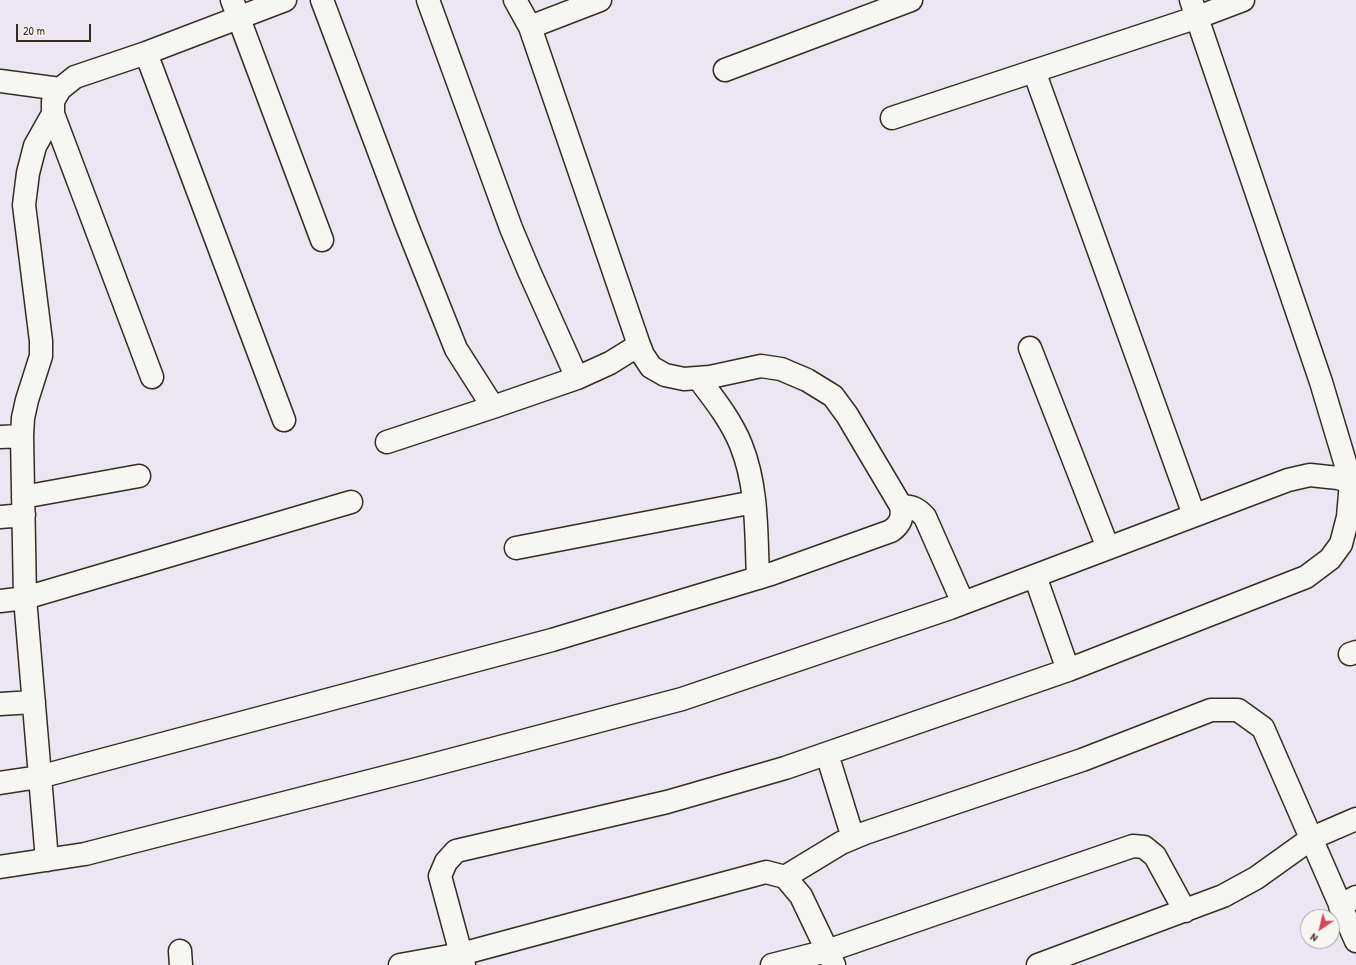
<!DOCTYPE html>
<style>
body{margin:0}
#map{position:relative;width:1356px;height:965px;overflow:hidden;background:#eae6f3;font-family:"Patrick Hand",sans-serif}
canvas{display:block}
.north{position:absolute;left:1300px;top:909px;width:40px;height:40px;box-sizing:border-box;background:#f6f6f2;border:1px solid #aba49d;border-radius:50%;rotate:215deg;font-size:11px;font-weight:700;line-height:16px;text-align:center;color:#3b2a1e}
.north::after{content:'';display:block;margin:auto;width:14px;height:18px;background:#d1495b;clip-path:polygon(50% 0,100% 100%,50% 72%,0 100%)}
.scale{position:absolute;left:16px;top:24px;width:75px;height:18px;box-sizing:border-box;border:2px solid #3b2a1e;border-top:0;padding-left:5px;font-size:12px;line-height:14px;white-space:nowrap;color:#3b2a1e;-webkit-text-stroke:3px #f6f6f2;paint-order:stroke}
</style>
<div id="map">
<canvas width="1356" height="965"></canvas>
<div class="north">N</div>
<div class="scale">20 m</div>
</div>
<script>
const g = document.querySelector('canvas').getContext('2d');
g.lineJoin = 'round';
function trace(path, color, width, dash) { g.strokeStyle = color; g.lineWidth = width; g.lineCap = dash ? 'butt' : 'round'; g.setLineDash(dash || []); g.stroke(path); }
const street = new Path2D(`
 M232,0L322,240
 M322,0L407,226L456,349L493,407
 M428,0L511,228L529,271L577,378
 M530,27L600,0
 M146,53L284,420
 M725,70L911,0
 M1034,71L1194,515
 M0,81L60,89
 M892,118L1198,17L1243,0
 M1030,348L1108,548
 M152,377L53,114V101L60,89L75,77L146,53L285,0
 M698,378C714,399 731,420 741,445C758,487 756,534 758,578
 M0,437L22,436
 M387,442L493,407L577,378L610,363L639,345
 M23,497L139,476
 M901,506C912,506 918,509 925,517L963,603
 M0,517L24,515
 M516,548L754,502
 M1035,576L1068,670
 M0,601L25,598L351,502
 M1350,654L1356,652
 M0,704L34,702
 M827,754L853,838
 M0,783L39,777L552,640L771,574L891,531C901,524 903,517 901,506L847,415L833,396L807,380L781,369L761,366L710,377L684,379L665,375L651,367L643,355L639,345L530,27L515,0
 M47,860L25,598L22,436L23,418L27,400L41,356V341L24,205L28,173L35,146L53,114
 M0,867L85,854L417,769L682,699L950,608L1288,480L1310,475L1338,478L1356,484
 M785,877L841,843L865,833L1082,760L1211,710H1238L1263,728L1356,941
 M1340,906L1356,897
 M180,951L181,965
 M400,965L461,954L766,872L785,877L801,896L834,965
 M464,965L440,876L446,862L456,851L667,802L785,768L1068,670L1306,577L1330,559L1341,544L1348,517L1351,482L1321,382L1191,0
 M772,965L827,951L1133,846L1144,847L1155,856L1185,911
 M1038,965L1223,896L1256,878L1312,838L1356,819`);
trace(street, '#3b2a1e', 25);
trace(street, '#f6f6f2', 22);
</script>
